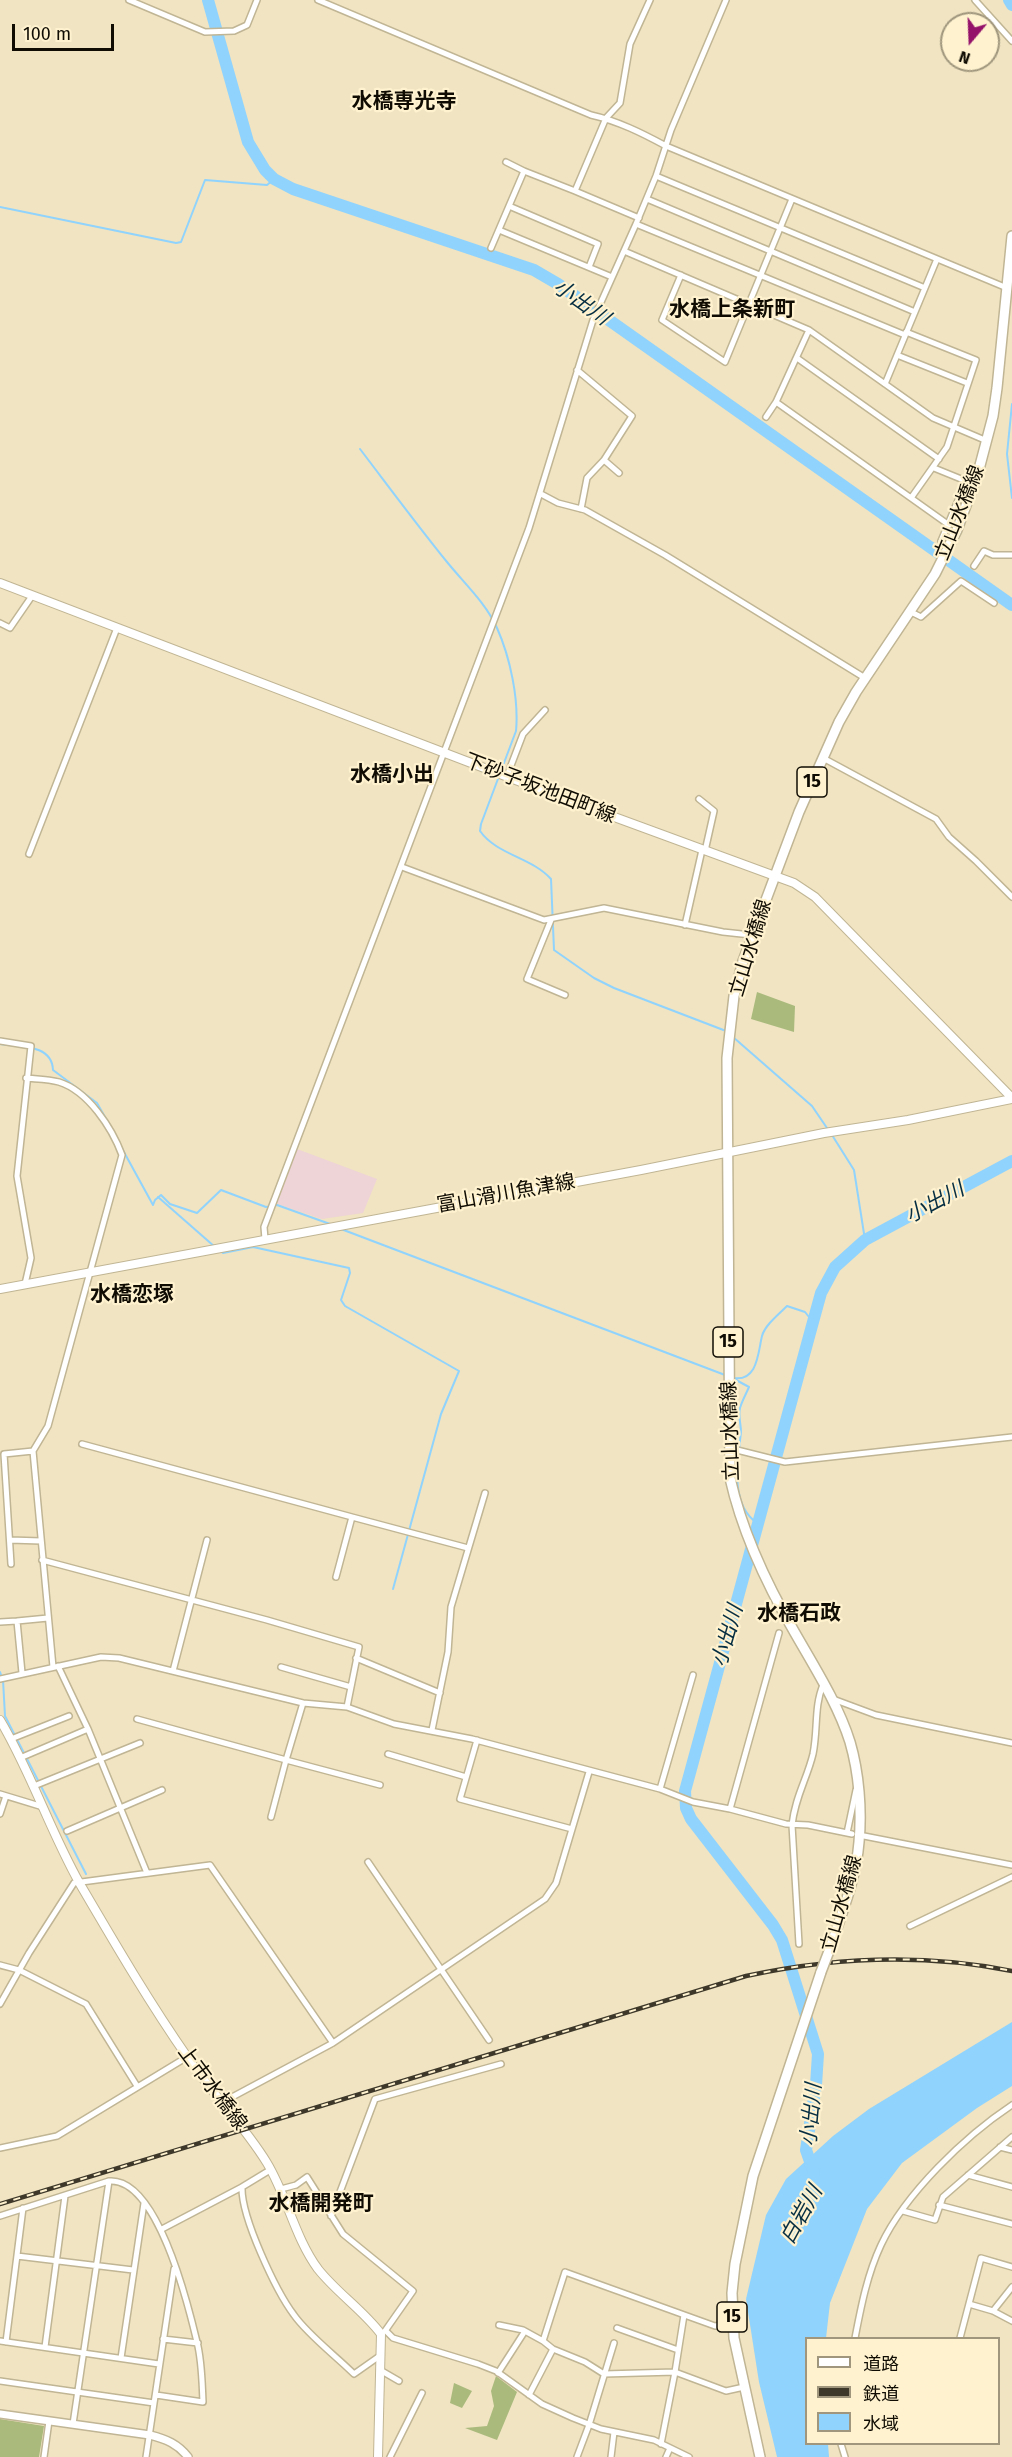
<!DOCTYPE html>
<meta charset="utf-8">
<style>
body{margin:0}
#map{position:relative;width:1012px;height:2457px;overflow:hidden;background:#f0e4c2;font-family:"Fira Sans","Noto Sans JP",sans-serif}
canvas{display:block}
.legend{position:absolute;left:805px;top:2337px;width:195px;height:108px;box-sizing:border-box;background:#fef2cf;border:2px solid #9f967d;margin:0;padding:8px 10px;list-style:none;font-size:18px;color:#100c03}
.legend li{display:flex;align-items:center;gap:12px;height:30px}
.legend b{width:30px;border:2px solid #9f967d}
.north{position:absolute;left:940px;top:12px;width:60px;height:60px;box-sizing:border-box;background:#fef2cf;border:2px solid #9f967d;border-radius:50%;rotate:199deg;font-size:16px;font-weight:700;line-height:24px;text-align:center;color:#100c03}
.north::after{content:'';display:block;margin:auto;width:21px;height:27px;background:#95126a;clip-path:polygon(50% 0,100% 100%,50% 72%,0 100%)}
.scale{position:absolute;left:12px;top:24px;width:102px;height:27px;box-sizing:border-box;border:3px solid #100c03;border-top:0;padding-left:8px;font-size:18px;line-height:21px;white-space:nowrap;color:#100c03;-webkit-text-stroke:4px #fef2cf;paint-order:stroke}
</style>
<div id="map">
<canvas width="1012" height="2457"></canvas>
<ul class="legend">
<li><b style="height:8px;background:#fff"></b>道路</li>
<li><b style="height:8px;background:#3e382a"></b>鉄道</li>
<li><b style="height:16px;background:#90d3fc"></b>水域</li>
</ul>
<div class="north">N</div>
<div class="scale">100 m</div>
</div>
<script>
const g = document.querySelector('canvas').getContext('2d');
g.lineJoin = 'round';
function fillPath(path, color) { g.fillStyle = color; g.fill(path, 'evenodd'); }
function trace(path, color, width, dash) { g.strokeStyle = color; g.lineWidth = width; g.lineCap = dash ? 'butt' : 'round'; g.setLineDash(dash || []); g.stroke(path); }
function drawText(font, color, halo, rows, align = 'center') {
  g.font = font + ' "Fira Sans","Noto Sans JP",sans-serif'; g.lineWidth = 4.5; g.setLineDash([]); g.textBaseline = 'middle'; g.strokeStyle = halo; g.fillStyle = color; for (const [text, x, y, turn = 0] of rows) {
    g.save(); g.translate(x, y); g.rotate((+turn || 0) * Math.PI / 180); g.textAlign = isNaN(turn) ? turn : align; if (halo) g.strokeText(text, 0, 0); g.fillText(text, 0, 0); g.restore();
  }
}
const industrial = new Path2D(`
 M297,1149L377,1179L363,1213L322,1219L277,1204Z`);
const green = new Path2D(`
 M757,992L795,1006L794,1032L751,1019Z
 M496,2376L517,2392L497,2440L465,2428L487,2426L494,2406L491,2391Z
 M454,2383L472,2391L462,2408L450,2403Z
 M0,2419L44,2426L39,2457H0Z`);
const water = new Path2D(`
 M1012,2022V2086L977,2108L902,2163L867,2209L830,2303L826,2338H806V2444H828L829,2457H777L759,2382L746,2299L766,2215L786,2179L833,2136L869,2109Z`);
const stream = new Path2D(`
 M0,207L176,243L181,242L205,180L267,185L274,179
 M1012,404L1007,454L1012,498
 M360,449C389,487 417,525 447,562C464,583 486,603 497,628C510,657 519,699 516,731L481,824L480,831C497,855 531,857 551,879L554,950L594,978L614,988L726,1031
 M733,1037L812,1106L829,1131
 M0,1044C20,1047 52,1044 53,1070L97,1103L109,1124
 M832,1135L854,1170L865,1240
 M119,1143L153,1205L155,1200L161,1195L170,1204L197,1213L221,1190L266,1207L277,1205L330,1224
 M158,1197L215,1247
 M341,1229L725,1375
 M219,1250L223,1253L253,1247L349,1268L350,1273L341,1300L345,1306L459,1371L441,1414L393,1589
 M733,1378C758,1382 758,1352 762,1336C765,1325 779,1314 787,1306L805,1312L813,1322
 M736,1380L749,1387C746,1394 742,1401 740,1408C738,1416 741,1424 741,1432C738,1460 729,1504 757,1523
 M0,1672L3,1680L5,1716L86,1874`);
const river = new Path2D(`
 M208,0L248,142L265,170L274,179L293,189L534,270L558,284L1012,605
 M1009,0L1012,5
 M814,2173L806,2150L816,2085L818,2054L782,1940L773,1925L691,1819L686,1808L685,1791L813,1322L821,1293L835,1267L865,1240L1012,1161`);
const minor = new Path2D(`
 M129,0L205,32L234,31L247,25L257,0
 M318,0L591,115C618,121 642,133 666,146L1007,288
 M975,0L1012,41
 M524,171L575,191L606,118L620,103L630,44L650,0
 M656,176L925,288
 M575,191L639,218
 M647,199L915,312
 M509,206L598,244L589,267
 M636,224L905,335
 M499,230L612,277
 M491,248L524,171L506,162
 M624,251L809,330L933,418L987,441
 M681,275L662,320L725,362L792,199
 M906,332L976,360L947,447L911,498
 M897,355L967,383
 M797,358L939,459
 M577,370L632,416L604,460
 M885,384L937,259
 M776,402L949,525
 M766,417L776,402L809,330
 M934,468L966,481L941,541
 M541,494L558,503L585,510L665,555L865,678
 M581,509L587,478L604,460L619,473
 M974,566L984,551L993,555H1012
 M911,612L921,617L961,581L994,603
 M0,623L10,628L32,596
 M823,758L936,819L949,837L976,861L1012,897
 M507,776L523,734L545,710
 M699,799L714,811L705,851
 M29,854L117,628
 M402,867L544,920L604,908L723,932L751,935
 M551,920L527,979L565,995
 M685,925L702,850
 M0,1041L31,1046L17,1176L31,1258L25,1284
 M26,1078C37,1079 49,1079 59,1082C88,1091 112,1128 122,1155L48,1426L33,1451L53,1667
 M265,1239L264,1227L529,528L593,320L636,224L656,176L671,130L726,0
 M82,1444L352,1517L336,1577
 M729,1448L785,1462L1012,1437
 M352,1517L468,1548
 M10,1540L41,1541
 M42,1560L267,1620L359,1647L347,1707
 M11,1564L4,1454L33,1451
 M0,1622L17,1621
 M356,1658L440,1693
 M58,1666L88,1729L147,1873
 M281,1667L351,1687
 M173,1671L207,1540
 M22,1673L17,1621L48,1618
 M0,1679L101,1657L119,1658L303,1703L347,1707L394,1724L472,1739L660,1789L693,1802L730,1809L786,1824L808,1825L852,1834
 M833,1699L876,1715L1012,1743
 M303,1703L286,1760L380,1785
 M137,1719L286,1760L271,1817
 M432,1730L448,1652L451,1607L485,1493
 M11,1739L69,1716
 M477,1740L460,1799L572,1829
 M388,1754L466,1777
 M20,1758L88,1729
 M34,1786L140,1743
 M660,1789L693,1675
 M0,1794L43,1807
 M730,1809L779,1633
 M0,1814L6,1796
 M67,1831L162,1790
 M847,1833L856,1790
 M864,1836L1012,1865
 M368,1862L489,2040
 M910,1926L1012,1877
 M799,1944L792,1825C795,1797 807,1779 813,1754C818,1730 814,1706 823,1685
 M0,1965L19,1970L86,2004L137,2086
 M0,2004L29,1953L74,1883L210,1865L333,2043
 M221,2103L333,2043L545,1899L556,1883L589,1772
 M1000,2147L1012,2150
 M0,2148L57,2136L187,2057
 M270,2170L242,2187C241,2217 276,2291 294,2315C308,2335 336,2356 354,2374L381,2355
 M968,2175L1012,2187
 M281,2189L296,2185L307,2177L343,2234L413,2291L385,2331
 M939,2205L1012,2224
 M903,2211L935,2220L943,2197L1012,2137
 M0,2216L109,2181C157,2177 188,2304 197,2342C202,2361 202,2382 203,2402L156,2395
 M331,2216L375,2099L501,2064
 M162,2229L242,2187
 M17,2256L133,2270
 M969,2304L993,2311L1012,2321
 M993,2311L1012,2287
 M684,2315L675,2372L726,2391L744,2387
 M499,2325L523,2330L543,2341
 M617,2328L678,2350
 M386,2331L393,2338L478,2364L496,2371L542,2404L573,2418L601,2429L654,2440L689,2457
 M855,2338C861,2307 867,2275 881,2245C905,2194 965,2136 1012,2105
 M960,2338L981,2258L1012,2267
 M163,2339L198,2343
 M0,2341L159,2364
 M6,2342L23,2208
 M45,2347L65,2196
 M553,2349L543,2341L565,2272L715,2326L733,2323
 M121,2358L144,2203
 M380,2370L399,2381
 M498,2373L525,2331
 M0,2381L154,2403
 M529,2395L553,2349L585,2362L604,2374L675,2372L661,2444
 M73,2424L109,2181
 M841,2444L845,2457
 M44,2457L49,2421
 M146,2457L174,2269
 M390,2457L422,2393
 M577,2457L589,2425L614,2343
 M611,2457L614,2432
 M666,2457L670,2448`);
const tertiary = new Path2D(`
 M0,2414L150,2435C166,2439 178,2444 188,2457`);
const secondary = new Path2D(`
 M0,583L568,800L794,883L815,897L1012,1098
 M0,1289L641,1170L824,1133L908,1120L1012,1099
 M0,1720C31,1772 50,1831 80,1884C114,1942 149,2002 188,2058C212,2094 244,2125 267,2163C287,2196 295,2238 318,2269C337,2293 363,2310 381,2334L378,2457`);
const primary = new Path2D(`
 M829,1951C841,1915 856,1880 859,1842C862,1810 859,1773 850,1742C838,1704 815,1668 795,1633C767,1585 742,1532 730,1478L727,1058L734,996L743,961L799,812L839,722L856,692L935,574L957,530L978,473L993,416L997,388L1012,236
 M760,2457L734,2338L732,2293L735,2264L753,2176L821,1972`);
const rail = new Path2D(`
 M0,2204L746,1976C834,1957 923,1953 1012,1971`);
const primaryBridge = new Path2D(`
 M821,1972L829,1951`);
const shields = [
 [812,782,30],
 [728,1342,30],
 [732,2317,30]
];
const shieldNames = [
 ["15",812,782],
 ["15",728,1342],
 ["15",732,2317]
];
const streetNames = [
 ["立山水橋線",960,513,-68],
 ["下砂子坂池田町線",540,789,21],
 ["立山水橋線",751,948,-73],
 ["富山滑川魚津線",506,1194,-10],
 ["立山水橋線",731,1431,-92],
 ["立山水橋線",842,1904,-74],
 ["上市水橋線",212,2088,53]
];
const neighbourhoodNames = [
 ["水橋専光寺",404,102],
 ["水橋上条新町",732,310],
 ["水橋小出",392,775],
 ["水橋恋塚",132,1295],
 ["水橋石政",799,1614],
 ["水橋開発町",321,2204]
];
const waterNames = [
 ["小出川",581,303,35],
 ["小出川",935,1203,-28],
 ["小出川",728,1636,-74],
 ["小出川",812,2115,-85],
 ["白岩川",802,2215,-61]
];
fillPath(industrial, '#eed3d7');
fillPath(green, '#aaba7d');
fillPath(water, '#90d3fc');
trace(stream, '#90d3fc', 2);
trace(river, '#90d3fc', 12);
trace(minor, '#c0b594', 8);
trace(tertiary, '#c0b594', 10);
trace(secondary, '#c0b594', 10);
trace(primary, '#c0b594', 12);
trace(minor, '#fff', 5);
trace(tertiary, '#fff', 7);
trace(secondary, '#fff', 8);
trace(primary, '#fff', 9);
trace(rail, '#3e382a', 4.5);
trace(rail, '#fef2cf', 2, [7]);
trace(primaryBridge, '#c0b594', 12, []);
trace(primaryBridge, '#fff', 9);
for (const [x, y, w] of shields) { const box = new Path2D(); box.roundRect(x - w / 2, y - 15, w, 30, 4.5); g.fillStyle = '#fef2cf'; g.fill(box); trace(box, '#100c03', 1.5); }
drawText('bold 18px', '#100c03', null, shieldNames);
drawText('20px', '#100c03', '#fef2cf', streetNames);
drawText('bold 21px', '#100c03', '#fef2cf', neighbourhoodNames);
drawText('italic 21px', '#062e42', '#fef2cf', waterNames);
</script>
